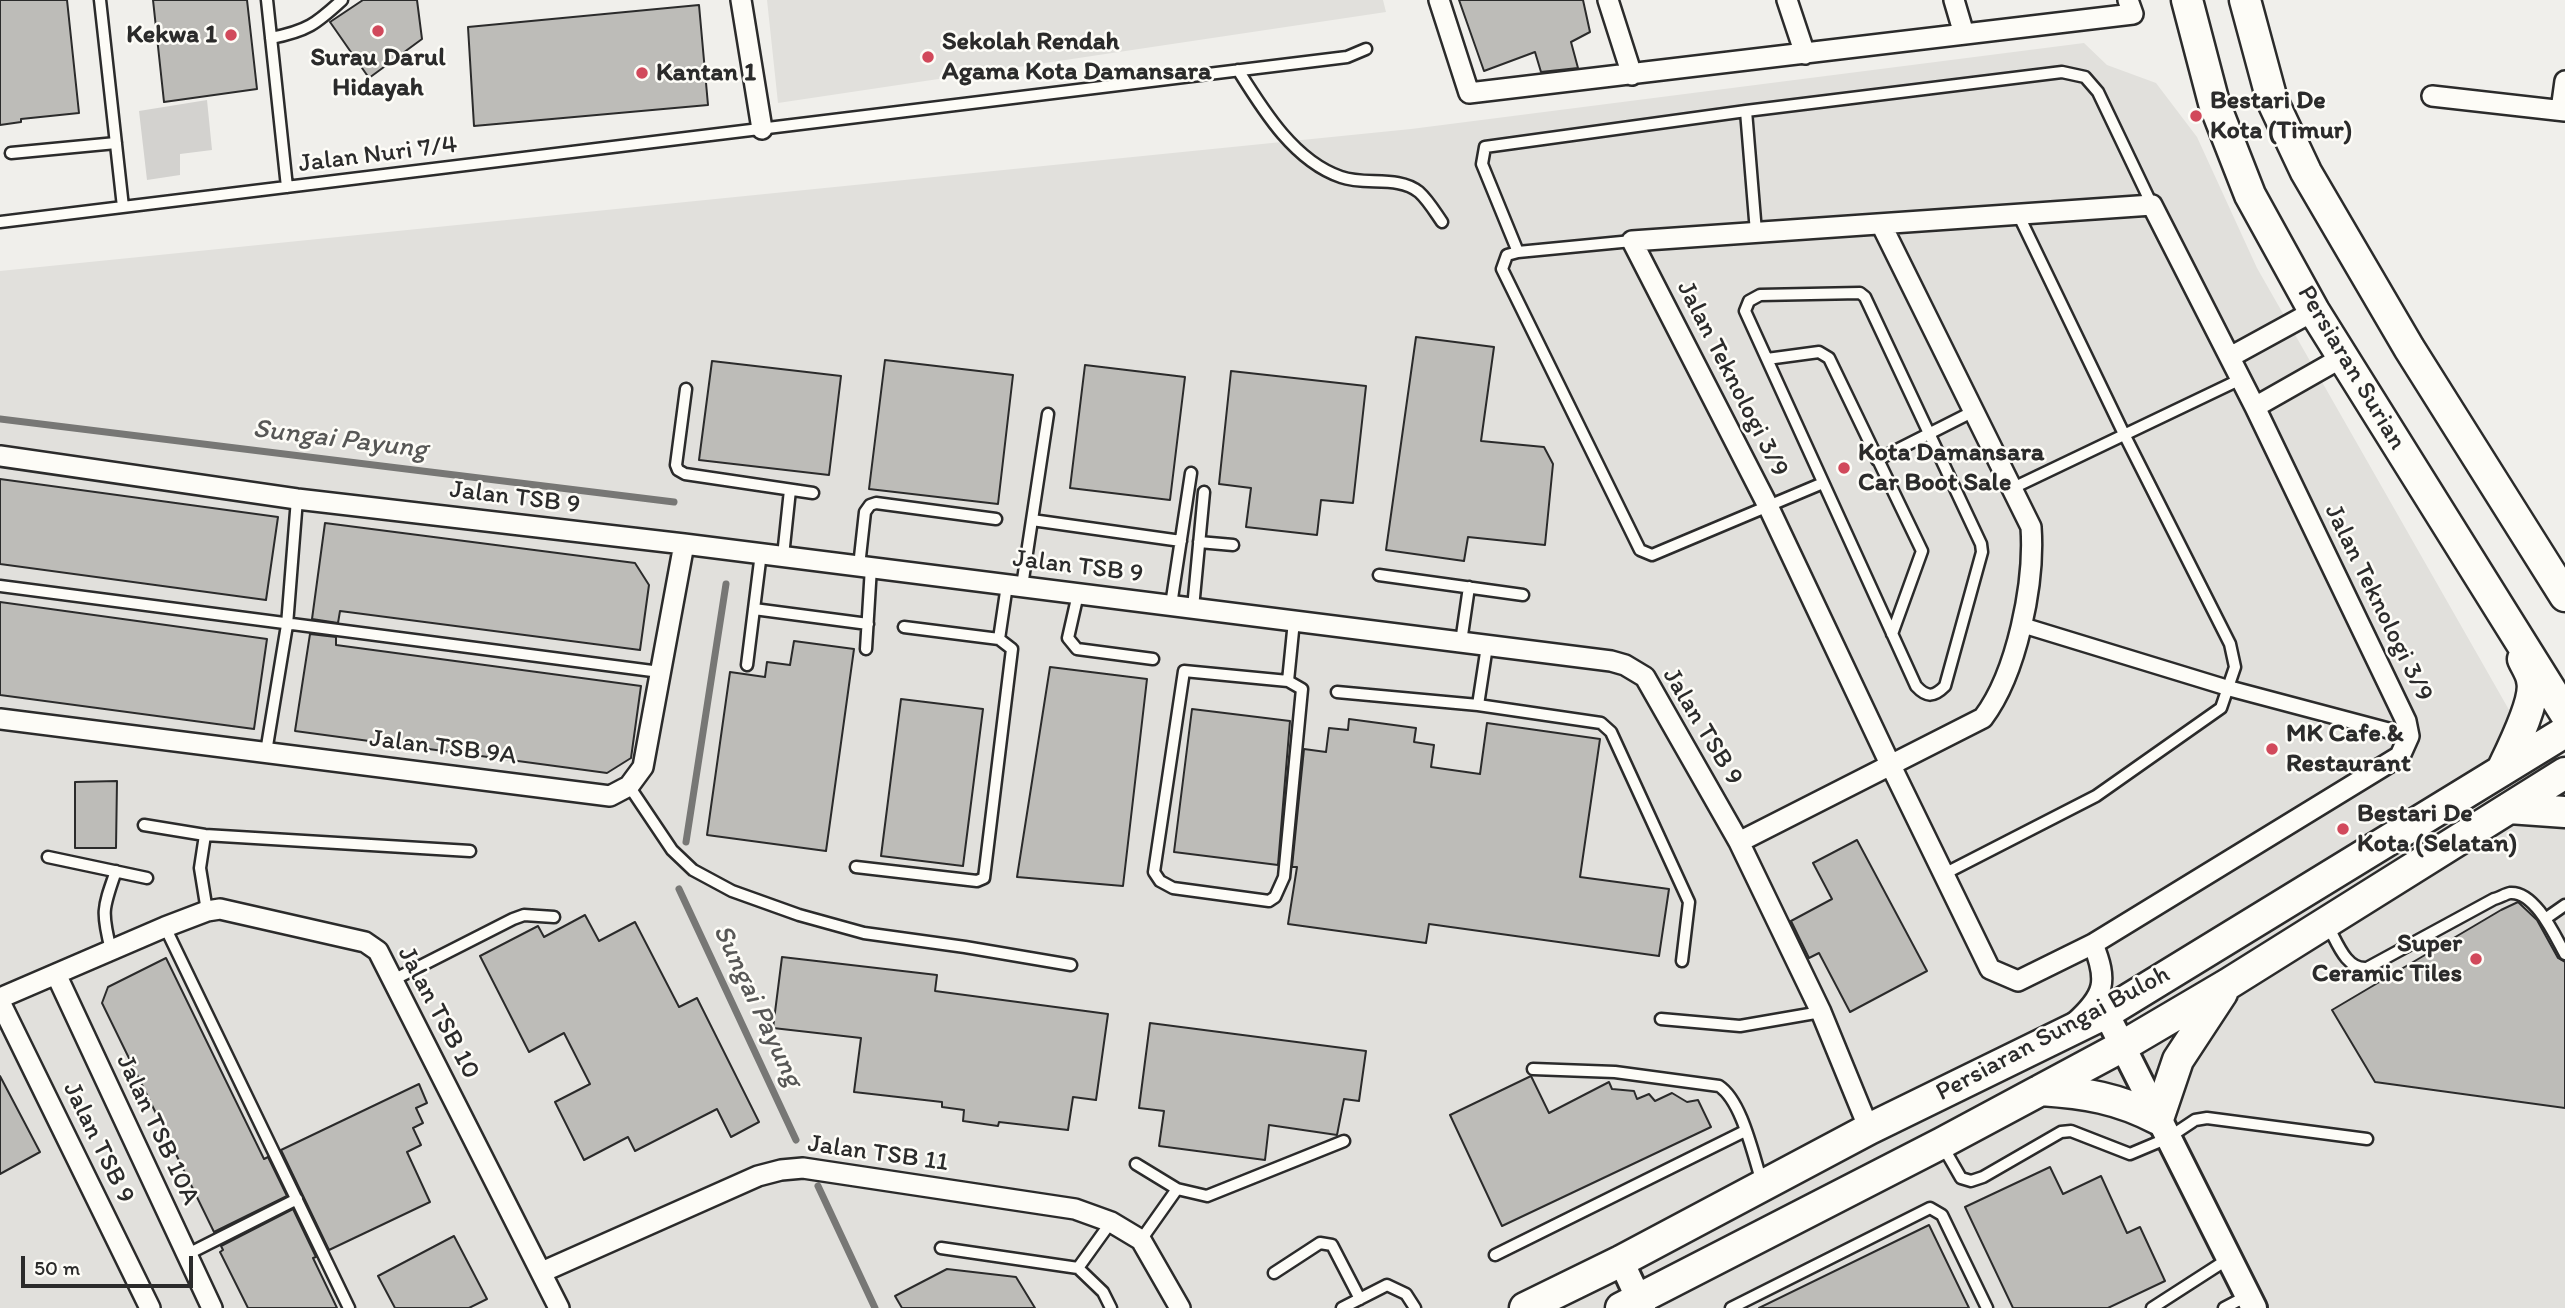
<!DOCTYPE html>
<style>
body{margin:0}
#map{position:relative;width:2565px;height:1308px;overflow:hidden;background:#f0efeb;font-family:Itim,sans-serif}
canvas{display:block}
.scale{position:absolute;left:21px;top:1256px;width:172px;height:32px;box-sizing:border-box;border:4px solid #2b2b2b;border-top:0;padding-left:9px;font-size:21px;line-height:24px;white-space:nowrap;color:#2b2b2b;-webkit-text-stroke:5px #fdfcf7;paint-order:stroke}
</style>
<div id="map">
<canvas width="2565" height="1308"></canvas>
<div class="scale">50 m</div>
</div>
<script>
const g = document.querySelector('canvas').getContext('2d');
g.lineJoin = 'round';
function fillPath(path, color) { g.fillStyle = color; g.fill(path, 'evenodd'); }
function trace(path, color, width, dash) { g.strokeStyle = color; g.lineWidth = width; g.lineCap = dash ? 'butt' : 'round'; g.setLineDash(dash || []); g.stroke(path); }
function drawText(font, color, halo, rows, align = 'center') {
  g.font = font + ' Itim,sans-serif'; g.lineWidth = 5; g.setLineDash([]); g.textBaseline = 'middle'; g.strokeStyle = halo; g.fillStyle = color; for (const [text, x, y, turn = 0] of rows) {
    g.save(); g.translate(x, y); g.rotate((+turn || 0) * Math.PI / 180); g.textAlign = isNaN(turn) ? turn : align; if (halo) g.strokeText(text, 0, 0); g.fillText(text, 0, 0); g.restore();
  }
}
const built = new Path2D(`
 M767,0H1383L1386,12L778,103Z
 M2084,43L2107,65L2156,83L2197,137L2257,268L2565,808V1308H0V271L1411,129Z`);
const green = new Path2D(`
 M207,100L212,150L180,154V175L147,180L139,111Z`);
const stream = new Path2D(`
 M0,419L674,502
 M686,842L726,584
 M679,889L796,1140
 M818,1186L875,1308`);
const building = new Path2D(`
 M0,0H67L79,113L21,119V122L0,125Z
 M153,0H247L257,89L164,102Z
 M363,0H417L422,39L369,78L330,22Z
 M1459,0H1583L1590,32L1571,42L1578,68L1541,72L1535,52L1484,71Z
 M699,5L708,105L474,126L468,27Z
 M1416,337L1494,347L1481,441L1544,447L1553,464L1545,545L1468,537L1464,561L1386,550Z
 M885,360L1013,375L998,504L869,489Z
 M712,361L841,376L829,475L699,460Z
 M1085,365L1185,377L1170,500L1070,488Z
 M1231,371L1366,386L1353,503L1321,500L1317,535L1246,527L1251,488L1219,484Z
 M0,479L278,517L266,600L0,564Z
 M325,523L635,563L649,585L640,650L340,611L338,623L312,619Z
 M0,602L267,639L254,729L0,695Z
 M310,634L336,637V645L641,686L631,758L607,773L295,731Z
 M794,641L854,649L826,851L707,835L730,672L765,677L767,662L790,665Z
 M1050,667L1147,679L1123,886L1017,877Z
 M901,699L983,709L963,866L881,856Z
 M1192,709L1290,721L1278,865L1174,852Z
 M1349,719L1416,728L1414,742L1434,745L1431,767L1480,774L1487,723L1600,739L1580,877L1669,889L1659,956L1429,924L1426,943L1288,924L1297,867H1292L1304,749L1326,752L1329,728L1348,730Z
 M117,781L116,848H75V782Z
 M1857,840L1927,971L1850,1012L1819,953L1809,958L1791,921L1832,899L1813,863Z
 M2518,902L2537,920L2558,958L2565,962V1108L2375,1082L2332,1010L2501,910Z
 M585,915L599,941L635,922L679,1007L697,998L759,1122L731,1137L717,1109L635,1151L628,1137L584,1160L555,1102L590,1084L564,1033L529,1052L480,956L538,926L544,937Z
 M782,957L937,975L935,991L1108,1014L1096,1100L1073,1097L1068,1130L999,1122L998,1126L963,1121L964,1110L942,1107V1102L854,1092L861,1038L773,1028Z
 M166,958L264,1159L268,1157L287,1196L214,1232L102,1003L108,987Z
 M1150,1023L1366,1051L1359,1101L1344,1099L1337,1135L1269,1125L1265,1160L1159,1146L1164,1111L1139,1108Z
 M0,1076L40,1152L0,1174Z
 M1531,1076L1549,1113L1609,1082L1612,1089L1634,1091L1637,1099L1649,1094L1655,1101L1672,1093L1687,1102L1698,1100L1711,1127L1502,1226L1450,1115Z
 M419,1084L427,1103L416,1108L423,1123L413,1128L421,1145L407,1152L430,1202L329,1250L281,1150Z
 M2050,1167L2063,1194L2101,1176L2127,1233L2140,1227L2165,1281L2108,1308H2013L1965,1207Z
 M293,1209L316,1257L313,1258L337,1308H248L220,1252L223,1250L221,1246Z
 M1929,1225L1969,1308H1759Z
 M454,1236L487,1299L469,1308H395L378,1276Z
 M947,1269L1016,1277L1035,1308H902L895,1296Z`);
const service = new Path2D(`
 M100,0L123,207
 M267,0L287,187
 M271,38C307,31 316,24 342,0
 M1238,70C1263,110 1294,161 1341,177C1365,186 1398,175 1419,192C1428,200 1435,212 1442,222
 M1746,111L1756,232
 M11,153L116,143
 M0,222L1347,57L1366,49
 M1632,241L1518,252L1507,255L1502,269L1640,550L1652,555L1823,483
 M1518,252L1482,164L1485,147L1746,111L2062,72L2085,77L2098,92L2152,205
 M1860,293L1865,297L1981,544L1982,552L1945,686C1934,697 1927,698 1916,686L1745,311L1749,301L1760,295Z
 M1767,359L1819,352L1829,358L1922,551L1892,634
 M686,389L676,465L678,470L685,474L813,493
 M1877,460L1974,411
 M2013,488L2241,379
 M1032,520L1181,541
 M1199,542L1233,545
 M783,556L790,490
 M859,566L865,512L870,505L876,503L996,519
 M1379,575L1523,595
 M0,586L660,672
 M1022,586L1048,414
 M1078,594L1068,638L1077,649L1153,659
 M1171,605L1191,473
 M1193,608L1204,492
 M754,609L868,624
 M999,639L1007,585
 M1461,642L1469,587
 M866,649L871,567
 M747,665L761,553
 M1184,671L1288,681L1302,689L1284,877L1275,897L1269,901L1173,888L1160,881L1154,872Z
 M1288,681L1294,621
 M1337,692L1478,705L1601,723L1611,732L1689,902L1682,961
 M1478,705L1487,646
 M266,752L287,625L297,499
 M629,786L672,850L693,870L732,891L799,915L864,933L965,947L1071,965
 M144,825L205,835L470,851
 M205,835L200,868L207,911
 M48,857L147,878
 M856,867L977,881L984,878L1012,649L999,639L904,627
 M1944,874L2096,796L2221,708L2235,667L2230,644L2124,434L2018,214
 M2545,919L2565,905
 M2328,926C2337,942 2346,970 2367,968L2494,899C2499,898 2505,894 2510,893C2535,891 2555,936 2565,954
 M165,927L349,1308
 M111,950C101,911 103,908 116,871
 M393,980L513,919L524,915L554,917
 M1661,1019L1740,1026L1821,1012
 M1533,1069L1615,1072L1719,1086C1742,1101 1753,1155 1762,1182
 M1942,1145L1961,1178L1971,1181L1983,1177L2061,1132L2071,1131L2130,1154L2168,1138L2195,1120L2207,1118L2367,1139
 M1136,1164L1177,1189L1207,1196L1344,1141
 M1141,1240L1177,1189
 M941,1248L1078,1268L1103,1292L1111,1308
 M186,1255L297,1199
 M1495,1255L1745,1131
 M1078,1268L1111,1222
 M1274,1273L1320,1243L1332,1245L1360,1299
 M1342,1308L1387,1285L1406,1294L1415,1308
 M1731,1308L1930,1208L1942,1215L1987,1308
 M2152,1308L2228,1259
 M2224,1308L2247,1296`);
const pedestrian = new Path2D(`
 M2022,625L2228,688L2409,736`);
const minor = new Path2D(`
 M741,0L762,129
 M1439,0L1469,93L2133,14L2128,0
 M1608,0L1632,75
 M1787,0L1805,54
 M1954,0L1964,34
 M2432,96L2565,111
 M2561,110L2565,81
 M2152,205L2255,407L2406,721L2409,736L2400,756L2093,944L2018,981L1990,969L1891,766L1768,506L1632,241Z
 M2230,357L2314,311
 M2255,407L2343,357
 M0,456L297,499L684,544L1611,661L1625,665L1645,677L1739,842L1821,1012L1869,1129
 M0,719L610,796L629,786L643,767L684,544
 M1739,842L1983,718C2017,673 2035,583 2031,527L1881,224
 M56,974L212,1308
 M0,998L165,927L207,911L220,909L365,942L378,951L559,1308
 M0,1002L150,1308
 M2075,1022C2105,995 2108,981 2093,944
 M542,1272L758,1176L781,1170L803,1168L1075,1209L1111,1222L1141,1240L1180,1308`);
const tertiary = new Path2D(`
 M2106,1013L2254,1308
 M1621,1261L1643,1308`);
const primary = new Path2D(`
 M2187,0L2214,103L2250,195L2314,311L2565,713
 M2245,0L2272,100L2306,172L2409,348L2565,596
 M2502,770C2511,751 2537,700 2532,680C2531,673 2526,666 2523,659
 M2509,808L2565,812
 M2041,1090C2085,1093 2118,1098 2158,1119L2178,1060L2222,993
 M1525,1308L1621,1261L1869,1129L2106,1013L2565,732
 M1621,1308L1942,1143L2121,1047L2228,984L2565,773`);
const markers = [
 [378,31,7,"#d1495b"],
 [231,35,7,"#d1495b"],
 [928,57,7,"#d1495b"],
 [642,73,7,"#d1495b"],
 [2196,116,7,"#d1495b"],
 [1844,468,7,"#d1495b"],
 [2272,749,7,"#d1495b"],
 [2343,829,7,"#d1495b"],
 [2476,959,7,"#d1495b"]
];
const poiNames = [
 ["Kekwa 1",217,35,"right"],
 ["Sekolah Rendah",942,42],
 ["Agama Kota Damansara",942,72],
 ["Surau Darul",378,58,"center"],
 ["Hidayah",378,88,"center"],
 ["Kantan 1",656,73],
 ["Bestari De",2210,101],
 ["Kota (Timur)",2210,131],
 ["Kota Damansara",1858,453],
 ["Car Boot Sale",1858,483],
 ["MK Cafe &",2286,734],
 ["Restaurant",2286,764],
 ["Bestari De",2357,814],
 ["Kota (Selatan)",2357,844],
 ["Super",2462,944,"right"],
 ["Ceramic Tiles",2462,974,"right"]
];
const streetNames = [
 ["Jalan Nuri 7/4",378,155,-7],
 ["Persiaran Surian",2351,368,59],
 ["Jalan Teknologi 3/9",1732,379,63],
 ["Jalan TSB 9",515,498,7],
 ["Jalan TSB 9",1078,567,7],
 ["Jalan Teknologi 3/9",2378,603,64],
 ["Jalan TSB 9",1702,727,59],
 ["Jalan TSB 9A",443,748,7],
 ["Jalan TSB 10",438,1013,62],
 ["Persiaran Sungai Buloh",2053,1034,-28],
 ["Jalan TSB 10A",157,1130,65],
 ["Jalan TSB 9",98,1143,64],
 ["Jalan TSB 11",878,1154,8]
];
const waterNames = [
 ["Sungai Payung",340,440,7],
 ["Sungai Payung",757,1006,65]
];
fillPath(built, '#e1e0dc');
fillPath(green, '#d3d2cf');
trace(stream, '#777775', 7);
fillPath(building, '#bdbcb8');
trace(building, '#2b2b2b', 2);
trace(service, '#2b2b2b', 15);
trace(pedestrian, '#2b2b2b', 19);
trace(minor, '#2b2b2b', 24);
trace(tertiary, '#2b2b2b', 30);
trace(primary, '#2b2b2b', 35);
trace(service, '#fdfcf7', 10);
trace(pedestrian, '#fdfcf7', 14);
trace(minor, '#fdfcf7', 19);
trace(tertiary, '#fdfcf7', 24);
trace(primary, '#fdfcf7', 30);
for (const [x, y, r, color] of markers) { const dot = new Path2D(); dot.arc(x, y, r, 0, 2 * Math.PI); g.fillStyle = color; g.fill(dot); trace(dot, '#fdfcf7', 2.5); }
drawText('bold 26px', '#2b2b2b', '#fdfcf7', poiNames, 'left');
drawText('26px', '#2b2b2b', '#fdfcf7', streetNames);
drawText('italic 28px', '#575756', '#fdfcf7', waterNames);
</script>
